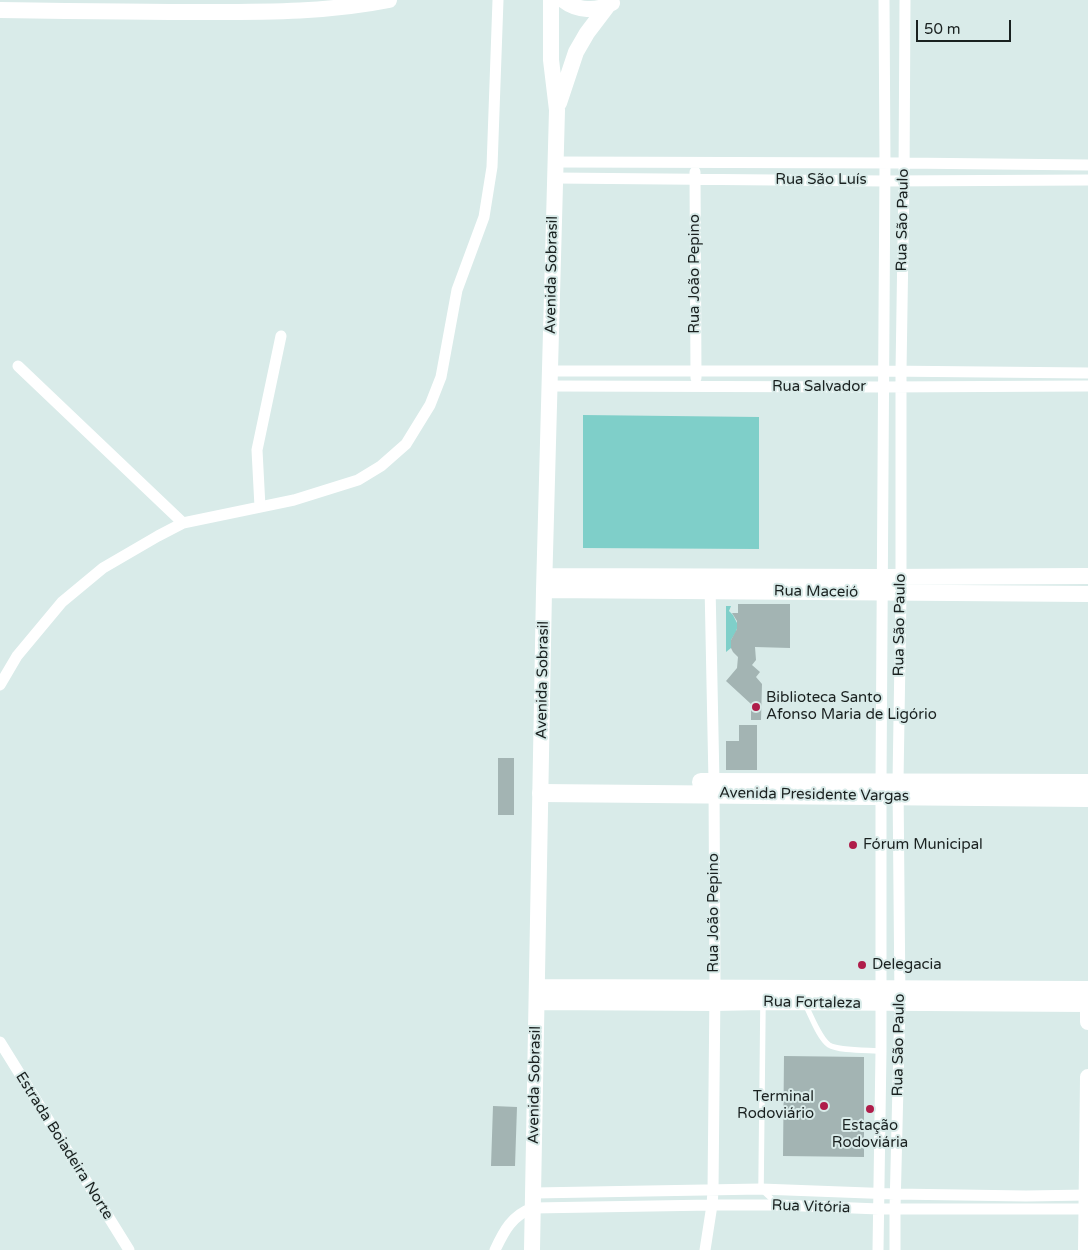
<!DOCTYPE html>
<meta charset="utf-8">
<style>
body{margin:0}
#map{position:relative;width:1088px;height:1250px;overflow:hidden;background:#d9ebe9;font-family:"Varela Round",sans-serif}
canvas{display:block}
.scale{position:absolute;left:916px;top:20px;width:95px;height:22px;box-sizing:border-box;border:2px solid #1a2120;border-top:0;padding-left:6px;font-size:15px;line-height:18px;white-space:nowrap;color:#1a2120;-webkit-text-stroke:4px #d9ebe9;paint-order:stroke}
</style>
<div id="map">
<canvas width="1088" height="1250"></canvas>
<div class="scale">50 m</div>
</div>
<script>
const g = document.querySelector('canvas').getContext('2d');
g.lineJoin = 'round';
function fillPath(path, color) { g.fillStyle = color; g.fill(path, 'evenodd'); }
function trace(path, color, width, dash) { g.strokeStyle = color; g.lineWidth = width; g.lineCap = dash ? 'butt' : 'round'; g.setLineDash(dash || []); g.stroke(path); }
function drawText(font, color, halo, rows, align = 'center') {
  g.font = font + ' "Varela Round",sans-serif'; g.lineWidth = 4; g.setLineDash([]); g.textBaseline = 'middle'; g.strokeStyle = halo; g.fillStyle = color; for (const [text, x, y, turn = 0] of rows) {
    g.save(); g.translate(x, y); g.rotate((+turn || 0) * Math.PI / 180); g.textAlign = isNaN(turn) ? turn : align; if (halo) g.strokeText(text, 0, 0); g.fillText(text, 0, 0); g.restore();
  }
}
const green = new Path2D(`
 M583,415L759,417V549L583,548Z
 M726,606H731L729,611L733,615L738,625L736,632L731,640V648L726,652Z`);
const building = new Path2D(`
 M738,604H790V648L755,647L756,660L752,665L760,672L756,677L762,684L761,720H751V704L726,681L737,668L738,657L733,652L731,648V640L737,629V621L732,613H738Z
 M739,725H757V770H726V741H739Z
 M498,758H514V815H498Z
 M784,1056L864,1057V1157L783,1156Z
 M493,1106L517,1107L515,1166H491Z`);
const lane = new Path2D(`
 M763,1003L761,1189L777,1204
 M805,1004C811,1015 819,1038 829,1045C838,1051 869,1050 881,1051`);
const street = new Path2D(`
 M555,162L904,163L1088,165
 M695,172L696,378
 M555,178L885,181L1088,180
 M18,366L183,523
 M550,371H884L1088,373
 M550,386L884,387L1088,386
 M260,507L257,450L281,336
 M0,685L17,656L62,602L103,568L158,536L183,523L294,500L358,480L381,466L406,444L430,405L441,377L457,290L484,217L492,167L498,0
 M0,1042L129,1250
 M534,1193L761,1189L895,1194L1026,1196L1088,1195
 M495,1250C504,1231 512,1215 533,1208L712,1205H778L879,1209H1088
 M705,1250L712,1205L713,1191L715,988L714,782L710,585
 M878,1250L881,1051V782L885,163L884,0
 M895,1250V1209L900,1003L898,782L901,594V371L904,181L905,0`);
const secondary = new Path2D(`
 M563,0C577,11 597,12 612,3
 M0,10C70,11 140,12 210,12C270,12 330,12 389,0
 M559,103L576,52L587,33L609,4
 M545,576L883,577L1088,576
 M544,590L1088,594
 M537,987L1088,989
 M1088,994V1022
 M537,1002L715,1003L763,1002L1088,1004
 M532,1250L544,590L557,110L551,60V0
 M1086,1250L1088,1077`);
const primary = new Path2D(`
 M701,782L1088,783
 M541,793L1088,798`);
const markers = [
 [756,707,5,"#af1d4a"],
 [853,845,5,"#af1d4a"],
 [862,965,5,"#af1d4a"],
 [824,1106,5,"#af1d4a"],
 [870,1109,5,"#af1d4a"]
];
const streetNames = [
 ["Rua São Luís",821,180],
 ["Rua São Paulo",903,220,-89],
 ["Rua João Pepino",695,274,-90],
 ["Avenida Sobrasil",552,275,-89],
 ["Rua Salvador",819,387],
 ["Rua Maceió",816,592,1],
 ["Rua São Paulo",900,625,-89],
 ["Avenida Sobrasil",543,680,-89],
 ["Avenida Presidente Vargas",814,795,1],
 ["Rua João Pepino",714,913,-90],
 ["Rua Fortaleza",812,1003,1],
 ["Rua São Paulo",899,1045,-89],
 ["Avenida Sobrasil",535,1085,-89],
 ["Estrada Boiadeira Norte",64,1146,58],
 ["Rua Vitória",811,1207,2]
];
const poiNames = [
 ["Biblioteca Santo",766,698],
 ["Afonso Maria de Ligório",766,715],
 ["Fórum Municipal",863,845],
 ["Delegacia",872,965],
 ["Terminal",814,1097,"right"],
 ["Rodoviário",814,1114,"right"],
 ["Estação",870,1126,"center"],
 ["Rodoviária",870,1143,"center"]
];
fillPath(green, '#7fcfc9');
fillPath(building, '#a3b4b3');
trace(lane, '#fff', 5.5);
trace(street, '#fff', 11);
trace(secondary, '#fff', 16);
trace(primary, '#fff', 18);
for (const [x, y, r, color] of markers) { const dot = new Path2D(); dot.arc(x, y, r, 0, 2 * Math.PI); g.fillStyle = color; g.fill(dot); trace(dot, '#d9ebe9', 2); }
drawText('15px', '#1a2120', '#d9ebe9', streetNames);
drawText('15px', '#1a2120', '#d9ebe9', poiNames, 'left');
</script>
